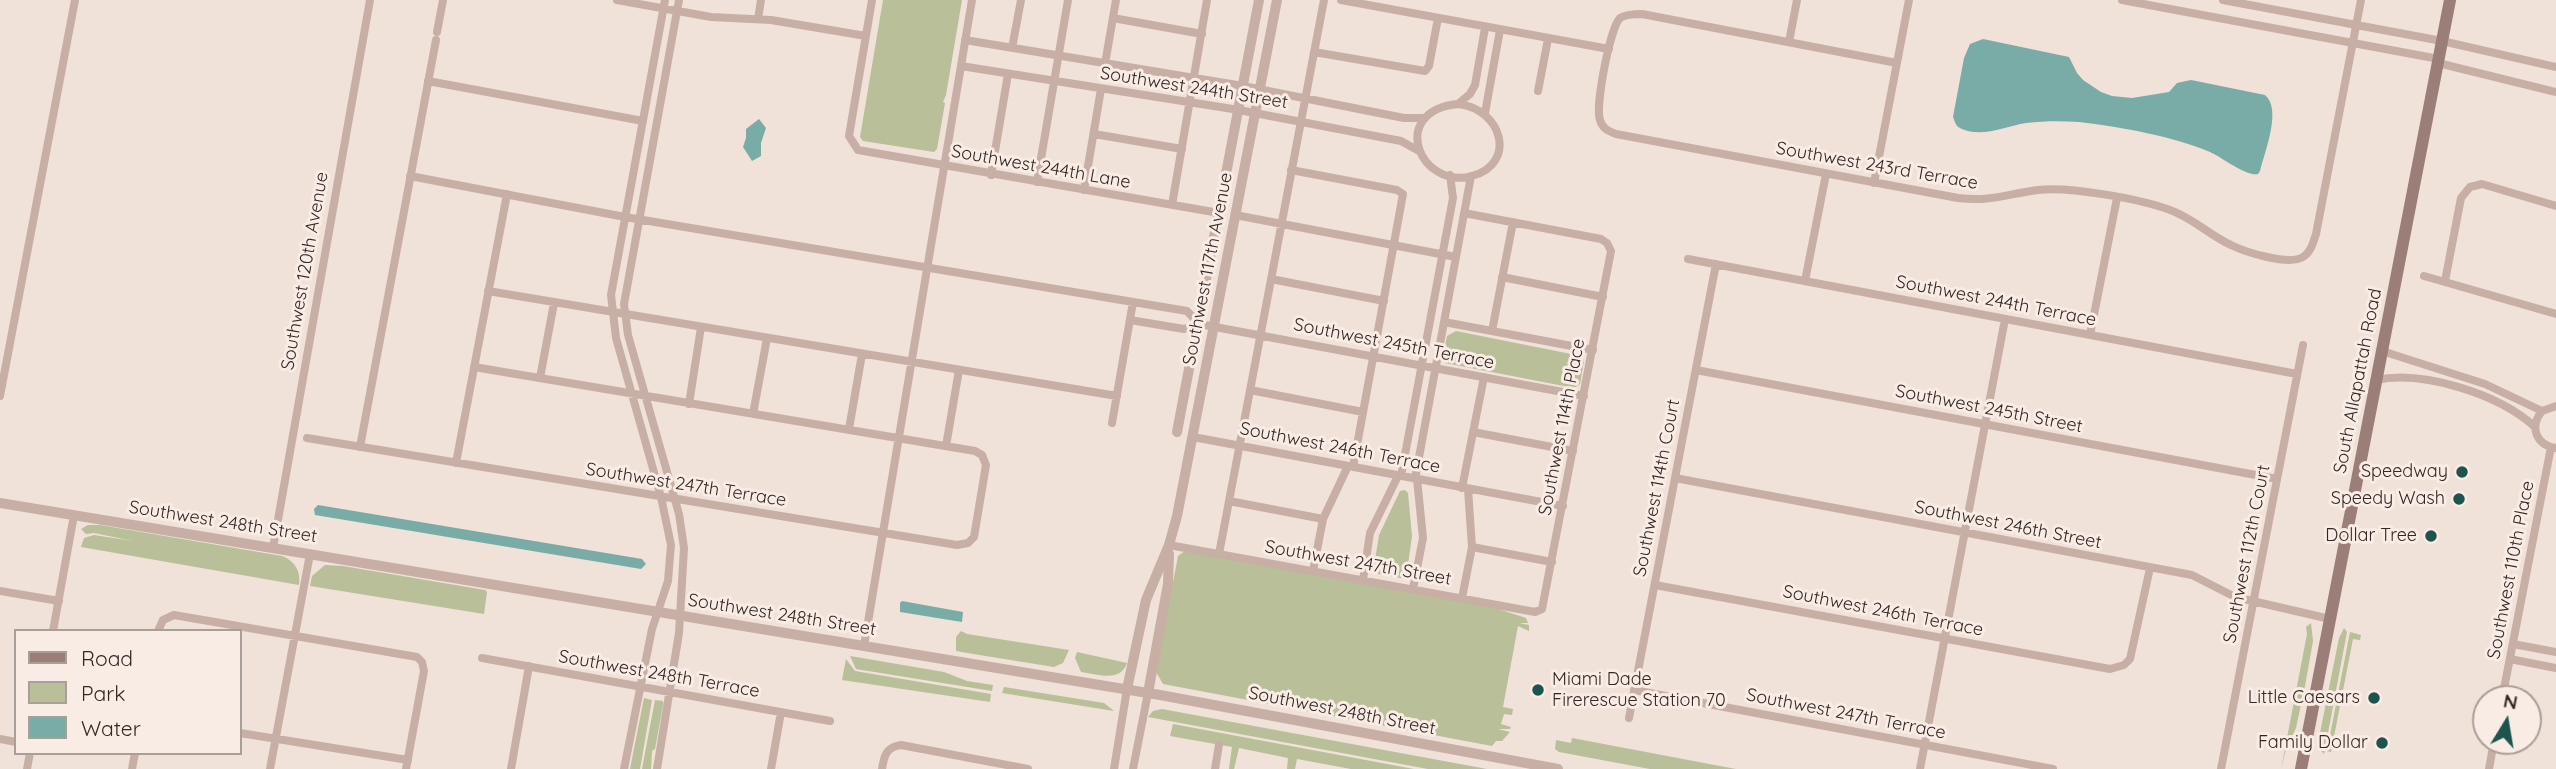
<!DOCTYPE html>
<style>
body{margin:0}
#map{position:relative;width:2556px;height:769px;overflow:hidden;background:#f0e1d9;font-family:Quicksand,sans-serif}
canvas{display:block}
.legend{position:absolute;left:14px;top:629px;width:228px;height:126px;box-sizing:border-box;background:#f8ece5;border:2px solid #aa9e99;margin:0;padding:9px 12px;list-style:none;font-size:21px;color:#342826}
.legend li{display:flex;align-items:center;gap:14px;height:35px}
.legend b{width:35px;border:2px solid #aa9e99}
.north{position:absolute;left:2472px;top:685px;width:70px;height:70px;box-sizing:border-box;background:#f8ece5;border:2px solid #aa9e99;border-radius:50%;rotate:11deg;font-size:19px;font-weight:700;line-height:28px;text-align:center;color:#342826}
.north::after{content:'';display:block;margin:auto;width:24px;height:32px;background:#1d544e;clip-path:polygon(50% 0,100% 100%,50% 72%,0 100%)}
</style>
<div id="map">
<canvas width="2556" height="769"></canvas>
<ul class="legend">
<li><b style="height:9px;background:#9b7e77"></b>Road</li>
<li><b style="height:19px;background:#b9bf99"></b>Park</li>
<li><b style="height:19px;background:#79aca6"></b>Water</li>
</ul>
<div class="north">N</div>
</div>
<script>
const g = document.querySelector('canvas').getContext('2d');
g.lineJoin = 'round';
function fillPath(path, color) { g.fillStyle = color; g.fill(path, 'evenodd'); }
function trace(path, color, width, dash) { g.strokeStyle = color; g.lineWidth = width; g.lineCap = dash ? 'butt' : 'round'; g.setLineDash(dash || []); g.stroke(path); }
function drawText(font, color, halo, rows, align = 'center') {
  g.font = font + ' Quicksand,sans-serif'; g.lineWidth = 6; g.setLineDash([]); g.textBaseline = 'middle'; g.strokeStyle = halo; g.fillStyle = color; for (const [text, x, y, turn = 0] of rows) {
    g.save(); g.translate(x, y); g.rotate((+turn || 0) * Math.PI / 180); g.textAlign = isNaN(turn) ? turn : align; if (halo) g.strokeText(text, 0, 0); g.fillText(text, 0, 0); g.restore();
  }
}
const green = new Path2D(`
 M883,0H962L946,95L943,102L945,103L937,149L934,152L863,141L860,137Z
 M1456,331L1581,356L1584,361L1580,384L1574,388L1445,363L1442,359L1447,336Z
 M1405,490L1408,493L1412,536L1406,579L1373,573L1379,535L1400,491Z
 M88,525H100L282,556C295,561 301,571 299,585L81,547L84,538L94,535L133,541L94,533L86,534L81,529Z
 M1186,550L1495,608L1526,618L1528,623H1519L1529,625V631L1518,626L1503,707L1513,709L1512,715L1504,714L1501,724L1511,727L1510,729H1498L1510,732L1502,741H1496L1492,746L1163,684L1156,672L1178,556Z
 M325,565L343,566L485,590L487,592L484,614L310,586L312,576Z
 M2311,623L2313,641L2305,686L2296,728L2286,749L2281,769L2307,634L2306,627Z
 M2344,628L2347,632L2324,754L2319,748L2318,743L2339,638Z
 M961,631L967,634L1069,650L1063,663L1054,667L967,653L956,651V637Z
 M2350,632L2361,635L2360,640L2353,639L2331,752L2327,751Z
 M1077,652L1127,663C1120,683 1097,674 1081,672L1075,658Z
 M850,656L944,672L967,681L993,685L992,691L856,669Z
 M846,659L855,671L991,694L990,702L842,680Z
 M1004,687L1104,703L1114,711L1002,693Z
 M644,698L652,700L640,769H630Z
 M655,700L663,701V705L655,749L652,751L651,769H642Z
 M1162,709L1487,769H1428L1148,717L1153,711Z
 M1173,724L1414,769H1351L1297,759L1295,769H1287L1288,758L1239,748L1234,769H1229L1232,747L1170,736Z
 M1572,738L1720,766L1736,769H1650L1559,752L1555,749L1556,740L1571,743Z`);
const water = new Path2D(`
 M1983,39L2069,57L2077,73L2083,80L2101,92L2112,96L2132,98L2169,92L2177,83L2191,80L2265,95C2282,109 2265,151 2260,171L2258,174C2247,177 2223,158 2210,152C2172,136 2121,127 2079,122C2061,121 2044,121 2026,123C2006,126 1982,138 1962,129C1956,127 1955,122 1953,117L1964,58L1970,44Z
 M759,119L766,128L761,143V156L752,161L743,147L746,138V129Z
 M318,505L642,559L646,564L641,569L315,515L314,509Z
 M902,601L963,612L962,622L900,612V603Z`);
const minor = new Path2D(`
 M617,0L711,17L771,20L866,36
 M872,0L849,136L858,150L1219,213
 M1341,0L1609,49
 M2122,0L2439,59
 M2223,0L2442,41L2556,67
 M1113,18L1202,34
 M758,19L761,0
 M437,32L443,0
 M965,40L1243,86L1404,118H1425
 M1789,42L1797,0
 M1012,48L1021,0
 M1314,52L1425,71L1429,66L1438,18
 M1897,63L1642,14C1635,14 1626,14 1620,18C1610,28 1595,106 1600,120C1602,128 1608,131 1616,134L1958,198C1991,202 2007,194 2038,190C2068,186 2141,199 2170,210C2193,218 2209,235 2231,245C2245,252 2289,266 2303,257C2311,252 2313,243 2316,234L2361,0
 M2438,63L2556,92
 M1105,64L1116,0
 M961,66L1239,110L1401,141L1419,151
 M428,81L643,121
 M1538,91L1548,39
 M1458,104C1503,109 1517,164 1472,176C1419,190 1388,111 1458,104Z
 M1458,104L1470,94L1475,85L1485,28
 M1485,113L1500,30
 M1094,134L1182,149
 M1291,170L1397,190L1403,194L1353,467
 M991,175L1008,74
 M410,176L625,217L1187,311L1199,324
 M1037,182L1068,0
 M1874,183L1909,0
 M1084,190L1101,89
 M1172,205L1207,0
 M1235,215L1456,257
 M1688,259L2297,374
 M2424,276L2556,314
 M1502,277L1603,297
 M1271,279L1384,301
 M1805,281L1826,174
 M2445,281L2461,198L2470,187L2482,184L2556,206
 M488,291L1117,396
 M1130,320L1184,329L1199,324
 M1444,322L1593,350
 M1199,324L1584,396
 M1492,331L1513,222
 M2090,335L2117,198
 M2382,351L2485,384L2542,411
 M1696,370L2277,479
 M540,378L554,303
 M2376,380C2423,370 2499,394 2535,427
 M1250,390L1363,412
 M0,396L75,0
 M689,404L701,327
 M753,414L767,338
 M1112,423L1133,302
 M849,429L862,354
 M1473,432L1573,451
 M1193,437L1563,506
 M307,438L957,545L968,543L974,537L986,465L982,455L975,451L474,367
 M946,446L959,370
 M360,447L436,40
 M2556,448C2536,445 2529,427 2542,411L2556,406
 M456,463L507,194
 M1401,476L1453,198L1450,175
 M1675,478L2192,575L2235,597L2330,619
 M1415,479L1471,176
 M1462,488L1484,377
 M1229,501L1323,519
 M1169,545L1535,612L1542,609L1611,251L1607,243L1601,239L1464,213
 M1472,547L1552,562
 M273,548L370,0
 M1219,554L1324,0
 M1313,571L1323,519L1348,466
 M1363,580L1370,533L1398,476
 M1655,585L2110,669L2124,665L2130,659L2150,568
 M1413,589L1423,538L1417,479
 M0,591L59,601
 M1462,598L1472,547L1468,489
 M53,631L74,515
 M158,631L163,620L174,615L417,657L422,662L424,671L406,769
 M2513,644L2556,652
 M864,646L972,0
 M482,658L830,721
 M2510,659L2556,668
 M1634,690L2053,769
 M2502,699L2551,447
 M1629,718L1716,264
 M240,733L408,760
 M0,739L16,742
 M27,769L30,753
 M132,769L135,753
 M270,769L310,554
 M511,769L529,666
 M624,769L652,629L668,581L671,545L661,497L616,338L611,295L665,0
 M657,769L679,633L684,548L679,514L628,335L624,304L679,0
 M771,769L781,712
 M882,769C884,756 886,747 901,745L1028,769
 M1114,769L1127,689
 M1133,769L1148,693
 M1215,769L1219,745
 M1920,769L2005,319
 M2221,769L2303,345
 M2489,769L2494,741`);
const tertiary = new Path2D(`
 M1177,432L1259,0
 M0,503L1160,695L1558,769
 M1127,689L1146,600L1169,545L1177,516L1277,0
 M1148,693L1168,584L1169,554`);
const secondary = new Path2D(`
 M2301,769L2450,0`);
const markers = [
 [2462,472,7,"#1d544e"],
 [2459,499,7,"#1d544e"],
 [2431,536,7,"#1d544e"],
 [1538,690,7,"#1d544e"],
 [2374,698,7,"#1d544e"],
 [2382,743,7,"#1d544e"]
];
const streetNames = [
 ["Southwest 244th Street",1194,88,9],
 ["Southwest 243rd Terrace",1877,166,10],
 ["Southwest 244th Lane",1041,167,10],
 ["Southwest 117th Avenue",1208,269,-79],
 ["Southwest 120th Avenue",305,271,-80],
 ["Southwest 244th Terrace",1996,301,11],
 ["Southwest 245th Terrace",1394,344,11],
 ["South Allapattah Road",2358,381,-79],
 ["Southwest 245th Street",1989,409,11],
 ["Southwest 114th Place",1562,427,-79],
 ["Southwest 246th Terrace",1340,448,11],
 ["Southwest 247th Terrace",686,485,9],
 ["Southwest 114th Court",1657,488,-79],
 ["Southwest 248th Street",223,522,9],
 ["Southwest 246th Street",2008,525,11],
 ["Southwest 112th Court",2247,554,-79],
 ["Southwest 247th Street",1358,563,10],
 ["Southwest 110th Place",2511,570,-79],
 ["Southwest 246th Terrace",1883,611,11],
 ["Southwest 248th Street",782,615,9],
 ["Southwest 248th Terrace",659,674,10],
 ["Southwest 248th Street",1342,711,11],
 ["Southwest 247th Terrace",1846,714,11]
];
const poiNames = [
 ["Speedway",2448,472],
 ["Speedy Wash",2445,499],
 ["Dollar Tree",2417,536],
 ["Miami Dade",1552,680,"left"],
 ["Firerescue Station 70",1552,701,"left"],
 ["Little Caesars",2360,698],
 ["Family Dollar",2368,743]
];
fillPath(green, '#b9bf99');
fillPath(water, '#79aca6');
trace(minor, '#c8afa5', 8);
trace(tertiary, '#c8afa5', 10);
trace(secondary, '#9b7e77', 12);
for (const [x, y, r, color] of markers) { const dot = new Path2D(); dot.arc(x, y, r, 0, 2 * Math.PI); g.fillStyle = color; g.fill(dot); trace(dot, '#f8ece5', 2.5); }
drawText('18px', '#342826', '#f8ece5', streetNames);
drawText('18px', '#342826', '#f8ece5', poiNames, 'right');
</script>
